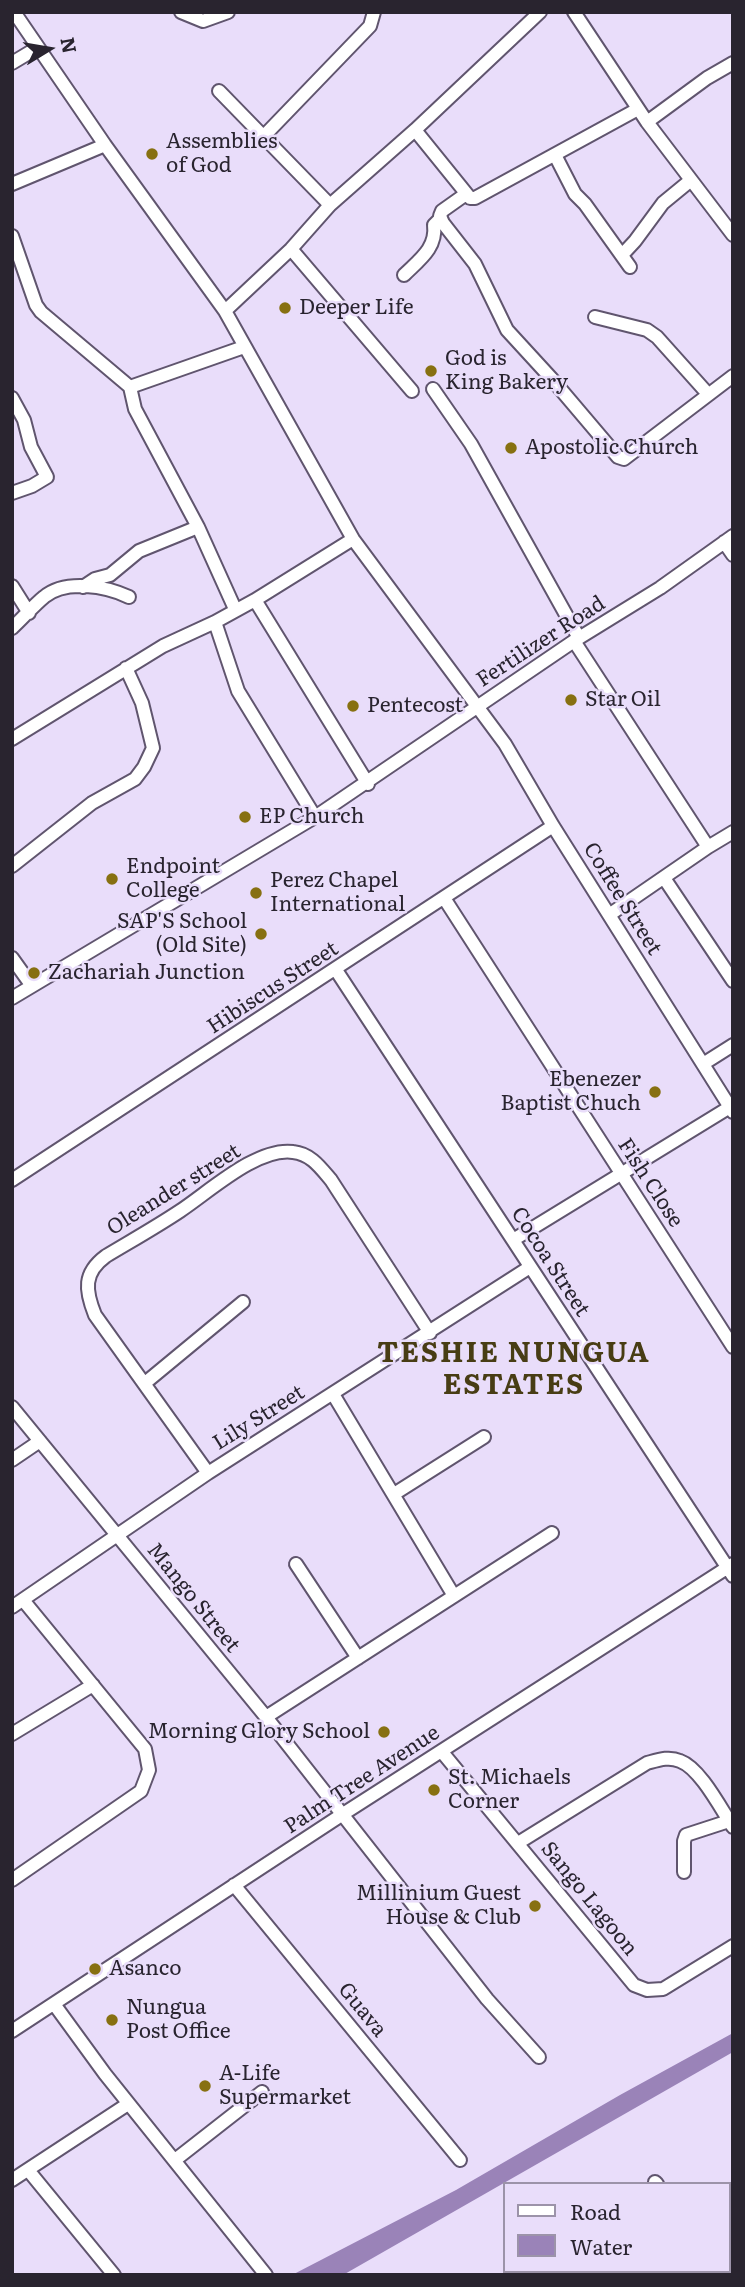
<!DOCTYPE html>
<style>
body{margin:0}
#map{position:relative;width:745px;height:2287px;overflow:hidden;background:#e9ddfa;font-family:Literata,serif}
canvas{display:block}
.frame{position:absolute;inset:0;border:14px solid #29242f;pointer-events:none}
.legend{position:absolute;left:503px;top:2182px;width:228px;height:91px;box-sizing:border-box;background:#e9ddfa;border:2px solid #9c93a9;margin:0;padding:9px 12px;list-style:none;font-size:21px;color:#29242f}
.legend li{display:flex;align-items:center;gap:14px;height:35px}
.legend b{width:35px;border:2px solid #9c93a9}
.north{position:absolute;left:14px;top:14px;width:70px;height:70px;-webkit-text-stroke:5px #e9ddfa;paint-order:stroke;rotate:79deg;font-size:19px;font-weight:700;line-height:28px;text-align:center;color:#29242f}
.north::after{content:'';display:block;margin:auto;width:24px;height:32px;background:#29242f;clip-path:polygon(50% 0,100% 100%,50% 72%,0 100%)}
</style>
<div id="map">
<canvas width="745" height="2287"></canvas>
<div class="frame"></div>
<ul class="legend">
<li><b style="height:9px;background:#fff"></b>Road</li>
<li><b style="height:19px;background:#9a83b8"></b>Water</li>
</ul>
<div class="north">N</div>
</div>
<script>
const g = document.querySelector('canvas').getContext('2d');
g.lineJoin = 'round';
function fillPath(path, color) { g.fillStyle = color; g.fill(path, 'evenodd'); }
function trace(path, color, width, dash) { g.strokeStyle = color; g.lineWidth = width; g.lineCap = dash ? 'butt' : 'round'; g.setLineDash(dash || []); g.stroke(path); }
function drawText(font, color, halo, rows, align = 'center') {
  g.font = font + ' Literata,serif'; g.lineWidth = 5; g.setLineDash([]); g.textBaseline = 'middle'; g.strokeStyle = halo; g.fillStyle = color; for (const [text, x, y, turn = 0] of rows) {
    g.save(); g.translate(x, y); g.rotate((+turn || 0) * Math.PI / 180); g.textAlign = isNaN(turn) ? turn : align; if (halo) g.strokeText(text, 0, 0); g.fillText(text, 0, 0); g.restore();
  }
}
const water = new Path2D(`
 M733,2033V2052L343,2275H292L456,2190L620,2095Z`);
const minor = new Path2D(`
 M14,12L105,145L225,311
 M181,12L203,21L228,12
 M540,12L415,130L330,205L291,249L225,311L353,539L505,744L553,826L733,1112
 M574,12L647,122L733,235
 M12,63L37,48
 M219,91L330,205
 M647,122L707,78L733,63
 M415,130L470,198H475L638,109
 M264,136L370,26L374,12
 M555,155L575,194L585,204L630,267
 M12,184L105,145
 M466,194L442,211L440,216L443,223L475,264L507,330L551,378L618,457L624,459L733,376
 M12,236L36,305L41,312L130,387L244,347
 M291,249L412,391
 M622,255L635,241L663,203L691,180
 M404,275C419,260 437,248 434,225L441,218
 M595,317L647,330L657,337L708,394
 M130,387L135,409L198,527L235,609
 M433,389L471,444L579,638
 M12,398L24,420L31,447L47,477L32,486L12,493
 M353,539L255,600L368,784
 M724,542L733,555
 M12,586L29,613
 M83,587L95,579L110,575L139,551L198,527
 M255,600L215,622L238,691L315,817
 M12,628C23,618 33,606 44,597C65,579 106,586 129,597
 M574,641L708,847L609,915
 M12,739L163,646L215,622
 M708,847L733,832
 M12,866L92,803L135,779L144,767L153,748L142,703L126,668
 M664,878L733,981
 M444,898L733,1347
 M12,958L32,986
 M336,970L733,1576
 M12,998L315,817L574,641L660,588L733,536
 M703,1064L733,1045
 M12,1180L553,826
 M513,1240L730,1107
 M145,1383L243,1302
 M333,1394L454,1596
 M12,1407L266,1717L487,1999L539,2057
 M12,1460L40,1441
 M208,1473L95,1315C85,1290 83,1273 106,1256C131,1241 156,1227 180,1211C209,1192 257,1147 293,1152C311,1154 320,1167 331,1180L430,1333
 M394,1494L484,1437
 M296,1564L358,1658
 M12,1607L208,1473L530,1267
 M266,1717L552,1533
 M12,1734L93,1685
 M442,1752L634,1985L647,1990L663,1989L733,1946
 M518,1843L647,1763C658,1760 669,1756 680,1761C700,1768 721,1809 733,1827
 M684,1872V1841L686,1835L729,1821
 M12,1880L141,1791L149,1770L145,1749L23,1600
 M234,1885L460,2160
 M54,2004L105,2074L266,2275
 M12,2031L343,1814L733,1564
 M175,2160L262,2092
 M28,2170L114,2275
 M12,2180L128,2104
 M655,2182L657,2184
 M729,2224L733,2222
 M729,2264L733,2268`);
const markers = [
 [152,154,7,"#877011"],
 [285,308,7,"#877011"],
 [431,371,7,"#877011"],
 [511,448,7,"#877011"],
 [571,700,7,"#877011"],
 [353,706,7,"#877011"],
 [245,817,7,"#877011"],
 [112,879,7,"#877011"],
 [256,893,7,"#877011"],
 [261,934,7,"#877011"],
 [34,973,7,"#877011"],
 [655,1092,7,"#877011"],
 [384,1732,7,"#877011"],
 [434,1790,7,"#877011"],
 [535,1906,7,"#877011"],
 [95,1969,7,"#877011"],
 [112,2020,7,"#877011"],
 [205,2086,7,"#877011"]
];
const poiNames = [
 ["Assemblies",166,142],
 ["of God",166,166],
 ["Deeper Life",299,308],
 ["God is",445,359],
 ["King Bakery",445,383],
 ["Apostolic Church",525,448],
 ["Star Oil",585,700],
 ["Pentecost",367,706],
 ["EP Church",259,817],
 ["Endpoint",126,867],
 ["College",126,891],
 ["Perez Chapel",270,881],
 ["International",270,905],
 ["SAP'S School",247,922,"right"],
 ["(Old Site)",247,946,"right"],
 ["Zachariah Junction",48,973],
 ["Ebenezer",641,1080,"right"],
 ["Baptist Chuch",641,1104,"right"],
 ["Morning Glory School",370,1732,"right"],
 ["St. Michaels",448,1778],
 ["Corner",448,1802],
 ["Millinium Guest",521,1894,"right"],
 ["House & Club",521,1918,"right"],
 ["Asanco",109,1969],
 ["Nungua",126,2008],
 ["Post Office",126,2032],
 ["A-Life",219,2074],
 ["Supermarket",219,2098]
];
const streetNames = [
 ["Fertilizer Road",541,642,-33],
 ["Coffee Street",622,899,58],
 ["Hibiscus Street",273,988,-33],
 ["Fish Close",650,1183,57],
 ["Oleander street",174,1190,-32],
 ["Cocoa Street",550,1262,57],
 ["Lily Street",259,1418,-32],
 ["Mango Street",193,1598,51],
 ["Palm Tree Avenue",362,1780,-33],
 ["Sango Lagoon",589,1899,51],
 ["Guava",362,2010,51]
];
const districtNames = [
 ["TESHIE NUNGUA",514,1354],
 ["ESTATES",514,1386]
];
fillPath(water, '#9a83b8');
trace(minor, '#60556e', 16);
trace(minor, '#fff', 12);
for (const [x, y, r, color] of markers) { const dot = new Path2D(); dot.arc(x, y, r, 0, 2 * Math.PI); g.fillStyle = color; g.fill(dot); trace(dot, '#e9ddfa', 2.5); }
drawText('21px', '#29242f', '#e9ddfa', poiNames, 'left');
drawText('21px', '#29242f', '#e9ddfa', streetNames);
g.letterSpacing = '2px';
drawText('bold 28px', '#483d14', '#e9ddfa', districtNames);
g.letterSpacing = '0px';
</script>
